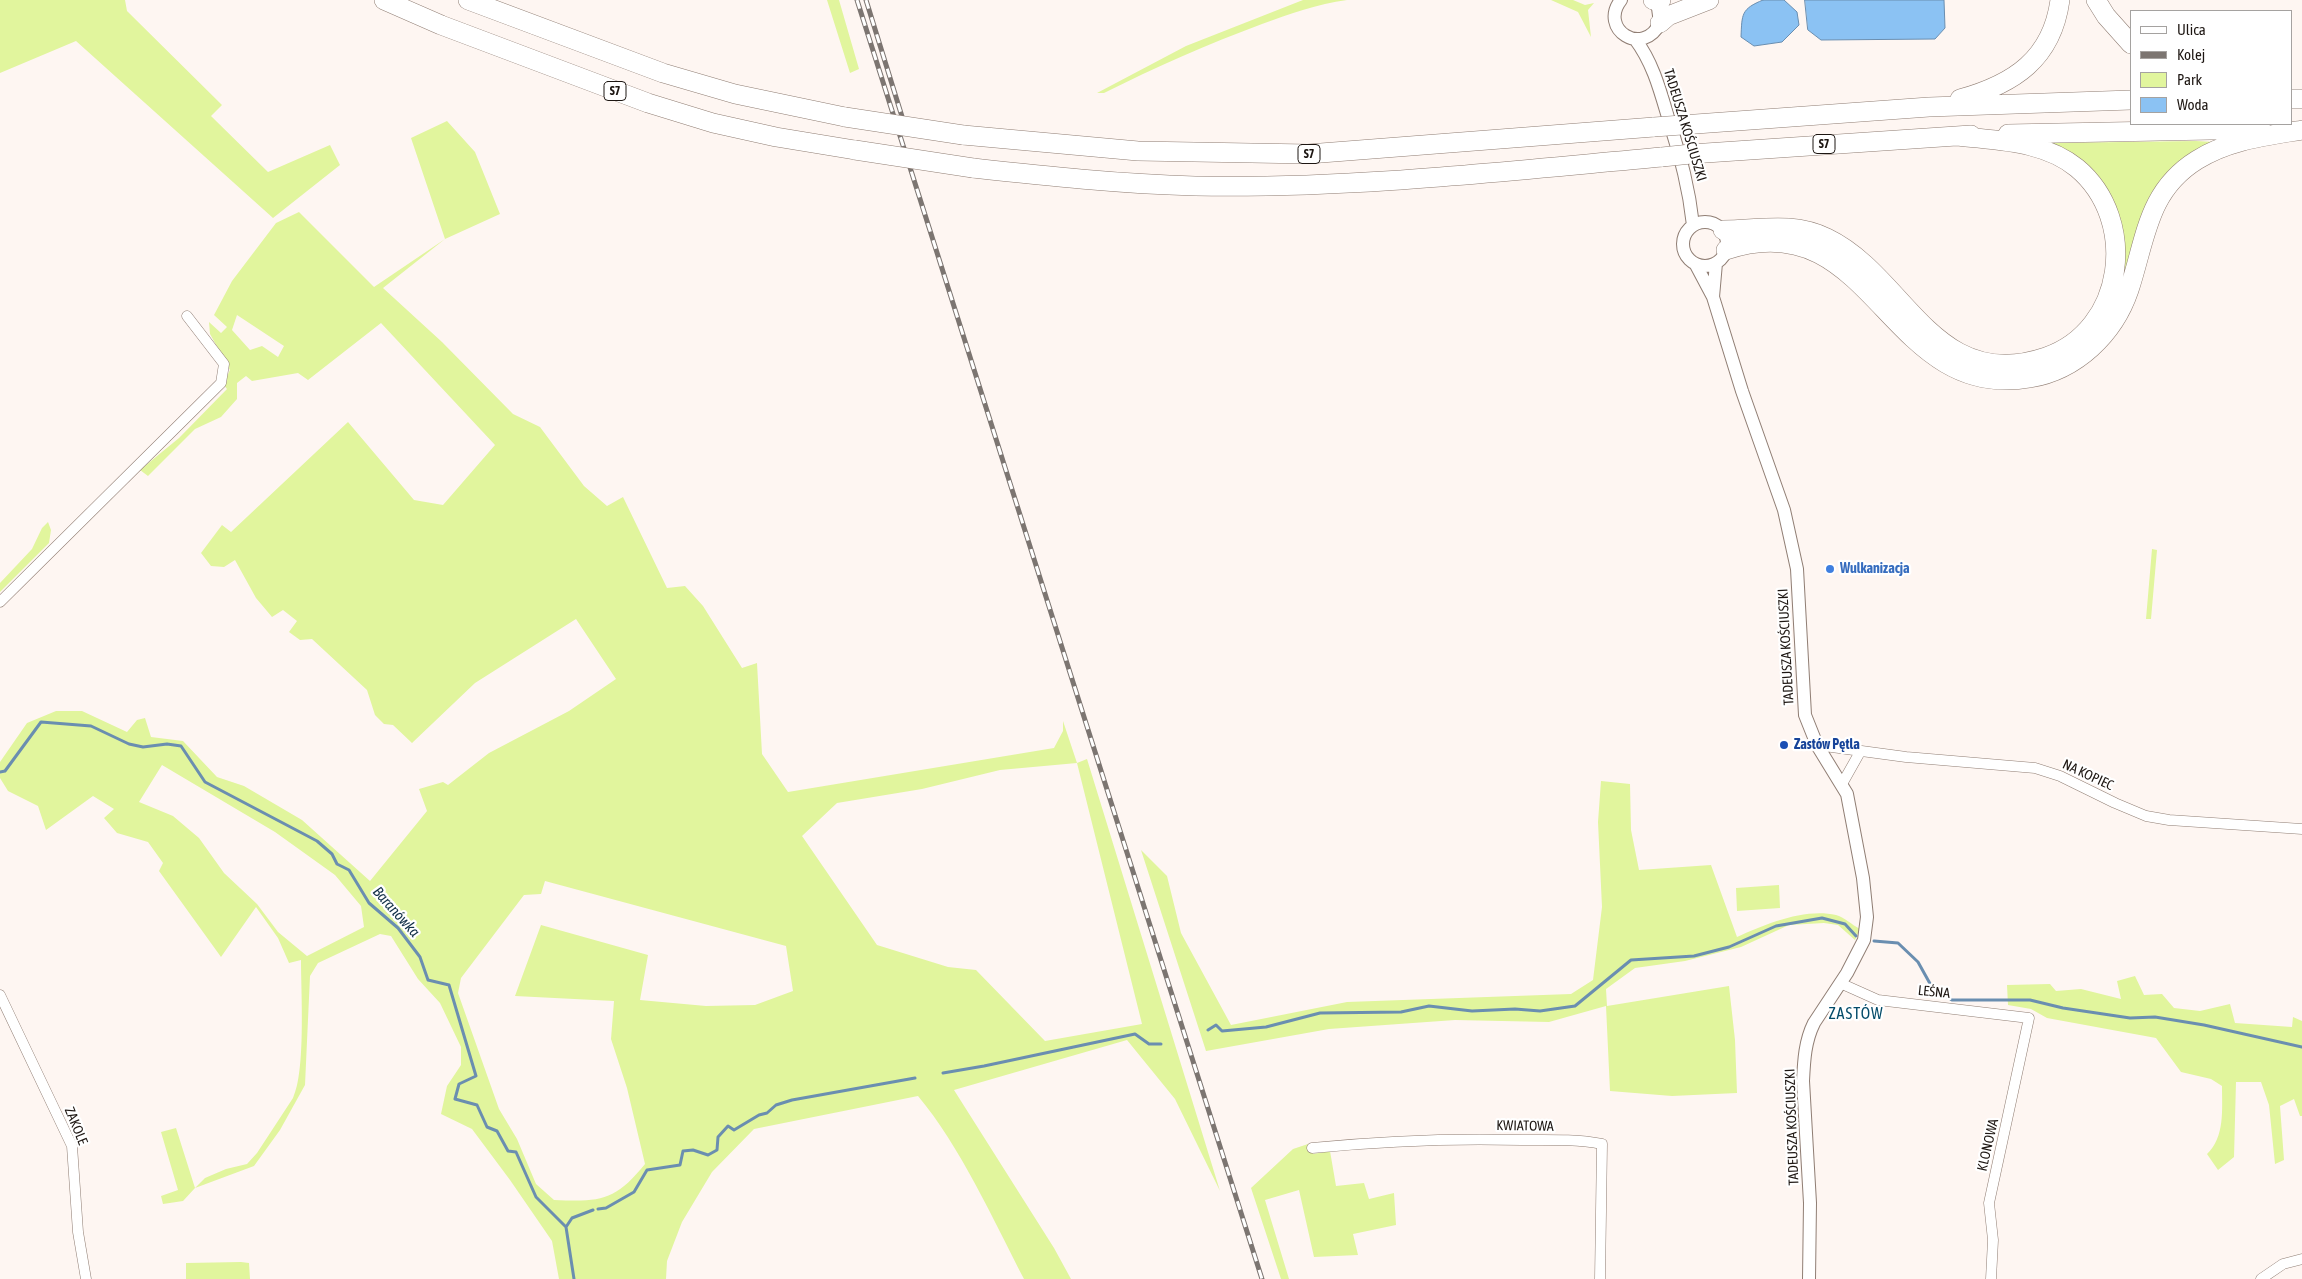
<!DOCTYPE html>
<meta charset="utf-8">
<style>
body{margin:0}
#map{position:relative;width:2302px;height:1279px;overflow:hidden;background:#fef6f2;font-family:"Asap Condensed",sans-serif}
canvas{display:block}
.legend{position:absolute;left:2130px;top:10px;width:162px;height:115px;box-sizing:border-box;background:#fff;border:1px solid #a5a2a0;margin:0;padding:6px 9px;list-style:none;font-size:15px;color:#1d1612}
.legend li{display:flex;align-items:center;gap:10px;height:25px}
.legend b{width:25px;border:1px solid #a5a2a0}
</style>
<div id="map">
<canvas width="2302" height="1279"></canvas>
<ul class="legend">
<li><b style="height:6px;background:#fff"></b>Ulica</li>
<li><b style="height:6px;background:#7c7571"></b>Kolej</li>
<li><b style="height:14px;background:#e1f59d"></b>Park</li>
<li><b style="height:14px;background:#8bc2f3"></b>Woda</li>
</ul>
</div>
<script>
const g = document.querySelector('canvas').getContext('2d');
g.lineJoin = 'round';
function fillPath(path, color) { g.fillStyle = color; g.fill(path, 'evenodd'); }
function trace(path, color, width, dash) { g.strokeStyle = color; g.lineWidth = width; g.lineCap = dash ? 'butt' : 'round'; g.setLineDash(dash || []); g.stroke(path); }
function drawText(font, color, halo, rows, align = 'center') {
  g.font = font + ' "Asap Condensed",sans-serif'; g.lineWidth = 4.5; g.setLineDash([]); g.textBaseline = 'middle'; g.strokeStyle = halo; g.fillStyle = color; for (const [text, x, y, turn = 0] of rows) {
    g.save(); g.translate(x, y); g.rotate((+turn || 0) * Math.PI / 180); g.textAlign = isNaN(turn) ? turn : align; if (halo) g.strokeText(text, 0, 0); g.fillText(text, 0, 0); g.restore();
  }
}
const green = new Path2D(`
 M0,0H125L127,11L222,105L211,116L268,172L330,145L340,165L273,218L76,41L0,73Z
 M827,0H839L859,69L850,73Z
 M1303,0H1347C1317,4 1290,14 1262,24C1208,44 1156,67 1104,93H1097L1186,46Z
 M1551,0H1573L1585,5L1594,3L1588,10L1591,37L1578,12Z
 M447,121L475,152L500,214L445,239L383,288L442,342L513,414L540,427L584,486L607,506L623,497L667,588L685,586L703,606L742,668L757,663L762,754L788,792L1054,748L1063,731V721L1077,763L1087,759L1220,1191L1175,1099L1127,1040L954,1090L1054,1248L1071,1279H1024C994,1221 960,1146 918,1096L754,1129L712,1172L682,1222L667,1261L666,1279H559L552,1241L510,1180L472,1129L441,1114L447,1086L461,1065V1047L440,1003L418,979L391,936L380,934L318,963L310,976L305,1085L280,1130L254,1166L195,1188L183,1201L163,1204L161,1196L178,1190L161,1132L176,1128L195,1188L205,1178L226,1169L247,1164L257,1153L293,1098C306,1071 301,992 301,960L289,963L278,938L256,907L221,957L159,871L163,863L148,842L117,833L104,818L114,809L93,796L46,830L38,806L8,791L0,778V762L27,723L56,711H82L127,732L137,720L145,718L151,737L183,741L217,777L244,786L302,820L370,881L427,811L419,789L443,782L448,785L489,753L569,711L616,679L576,619L475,683L412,743L393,725L384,724L375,715L367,690L312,639L300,640L289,632L297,621L283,610L272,617L256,598L235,560L224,567L211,566L201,553L222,525L231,532L348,422L414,500L443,505L495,445L381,323L308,380L298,373L252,381L246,376L237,383V399L221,417L195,429L148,476L140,470L179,438L227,389L223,384L230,370L210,334L209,322L221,333L227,327L214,315L232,281L276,223L299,212L374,287L445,239L411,138ZM237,315L284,346L278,357L262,346L250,350L232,330ZM1077,763L1142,1024L1045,1041L976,970L948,967L877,945L802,836L837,803L922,789L1000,770ZM162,765L275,832L335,875L361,906L364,927L307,956L278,932L257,904L224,873L199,838L173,816L139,802ZM545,881L786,946L793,991L755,1005L706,1006L640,1000L648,955L541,925L515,996L614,1001L611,1039L627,1088L645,1164C615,1201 601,1202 554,1200L536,1184L517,1139L499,1109L458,993L461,978L524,895L541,894Z
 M2196,141L2214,142L2182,162L2116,301L2123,273L2124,238L2050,143Z
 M48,522L51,530L49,543L0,592V583L32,549L42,528Z
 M2152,549L2157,550L2151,619H2146Z
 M1601,781L1630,784L1631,830L1639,870L1711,865L1737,937C1766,924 1804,908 1836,915C1844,917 1852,925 1860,929L1855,940L1838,925L1824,923L1789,925L1741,947L1685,961L1635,968L1606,989L1607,1006L1729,986L1735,1040L1737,1093L1672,1096L1610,1091L1606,1006L1549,1022L1455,1020L1329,1029L1206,1051L1141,850L1167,876L1181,933L1231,1025L1347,1002L1571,994L1593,980L1602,907L1598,822Z
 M1779,885L1780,908L1737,911L1736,888Z
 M2135,976L2144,995L2162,994L2174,1008L2200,1011L2230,1004L2235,1023L2292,1027L2293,1017L2302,1021V1116H2300L2294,1099L2280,1106L2284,1160L2275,1164L2269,1105L2261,1082H2236L2234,1157L2218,1170L2207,1154C2225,1137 2222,1110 2222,1086L2211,1079L2181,1072L2156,1038L2047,1018L2031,1009L2008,1005L2007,985L2050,984L2056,991L2081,989L2121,999L2117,981Z
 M1311,1143L1313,1154L1330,1151L1336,1186L1364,1183L1369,1199L1394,1193L1396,1225L1353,1234L1358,1255L1314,1257L1299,1190L1265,1200L1289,1279H1281L1251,1188L1293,1149Z
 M241,1262L249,1263L250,1279H186V1263Z`);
const water = new Path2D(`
 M1763,0H1784L1797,12L1799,25L1782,42L1754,46L1741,37C1742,14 1741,9 1763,0Z
 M1805,0H1944L1945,28L1935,39L1821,40L1808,30Z`);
const stream = new Path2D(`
 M0,772L5,771L41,722L91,726L129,744L143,747L167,744L181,746L205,782L317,841L332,854L337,864L349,870L369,903L398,928L420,957L428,980L449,985L476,1076L459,1084L455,1099L477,1105L487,1127L497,1131L508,1151L516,1152L536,1197L566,1227L574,1279
 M1874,941L1898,943L1918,962L1933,989L1952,1000H2030L2063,1008L2130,1018L2155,1017L2204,1025L2302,1047
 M1208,1030L1216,1025L1222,1031L1266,1027L1320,1013L1401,1012L1429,1006L1472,1011L1515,1009L1540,1011L1575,1006L1631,960L1694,956L1729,947L1776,926L1822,918L1845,924L1856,936
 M943,1073L984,1066L1135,1034L1149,1044H1161
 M598,1209L606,1208L634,1192L647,1170L680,1165L683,1151L693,1150L708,1155L717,1150L718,1137L728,1126L734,1130L759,1115L767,1113L776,1105L792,1100L915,1078
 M566,1227L572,1218L593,1210`);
const minor = new Path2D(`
 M0,602L221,383L224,364L187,316
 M1817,745L1906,757L2035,768L2060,776L2115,803L2146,816L2169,820L2302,829
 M1842,784L1860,752
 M1840,983L1878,1000L2029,1018L1989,1203L1993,1240L1991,1279
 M0,995L72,1146L78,1232L86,1279
 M1312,1148C1382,1141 1452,1138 1522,1140C1549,1140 1576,1139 1602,1144L1600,1279
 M2261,1279L2283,1264L2302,1259`);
const tertiary = new Path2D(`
 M1621,0C1598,29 1643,58 1660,23L1658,8L1653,0
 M1635,39C1654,64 1661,94 1670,124C1681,159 1689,188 1693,225
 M1683 244a22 22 0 1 1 44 0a22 22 0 1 1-44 0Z
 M1696,265L1713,297L1742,391L1784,510L1797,569L1805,715L1817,745L1847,794L1863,878L1867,917L1864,940L1847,973L1814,1023C1805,1041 1804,1060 1803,1081L1810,1203L1809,1279
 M1713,297L1716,263`);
const motorway = new Path2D(`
 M384,0L441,25L648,103L713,123L776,137L855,150
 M468,0L663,73L735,94L845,117
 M1653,0H1661
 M2096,0L2106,16L2131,44
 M1660,23L1668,16L1709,0
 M1960,99C2014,84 2052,59 2060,0
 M2291,99H2302
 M1682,125L1929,107L2131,100
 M2008,134L2261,129
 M963,135L1138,151L1308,154L1654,127
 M1691,154L1971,135
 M973,168C1046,176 1120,184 1195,186C1350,189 1507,171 1662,157
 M1723,230C1759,230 1792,221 1827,238C1906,276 1934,395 2046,357C2125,330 2139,220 2077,168C2044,141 1999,141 1958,136
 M1726,250C1875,200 1886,403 2030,378C2077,370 2114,334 2129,290C2146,239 2147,191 2197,160C2229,140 2266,136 2302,130`);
const rail = new Path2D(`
 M857,0L1262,1279
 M866,0L904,123`);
const motorwayBridge = new Path2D(`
 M845,117L963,135
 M1654,127L1682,125
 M855,150L973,168
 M1662,157L1691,154`);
const markers = [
 [1830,569,5,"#3f7fe0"],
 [1784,745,5,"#1a4fb4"]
];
const shields = [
 [615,91,22],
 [1824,144,22],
 [1309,154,22]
];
const shieldNames = [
 ["S7",615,91],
 ["S7",1824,144],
 ["S7",1309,154]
];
const streetNames = [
 ["TADEUSZA KOŚCIUSZKI",1685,125,73],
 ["TADEUSZA KOŚCIUSZKI",1786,647,-93],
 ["NA KOPIEC",2088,775,25],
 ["LEŚNA",1934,992,6],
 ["ZAKOLE",76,1126,68],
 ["KWIATOWA",1525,1126,1],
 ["TADEUSZA KOŚCIUSZKI",1792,1127,-92],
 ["KLONOWA",1988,1145,-77]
];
const shopNames = [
 ["Wulkanizacja",1840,569]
];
const transitNames = [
 ["Zastów Pętla",1794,745]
];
const waterNames = [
 ["Baranówka",396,912,48]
];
const quarterNames = [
 ["ZASTÓW",1856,1014]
];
fillPath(green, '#e1f59d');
fillPath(water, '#8bc2f3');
trace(water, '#6a8eb0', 1);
trace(stream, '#6a8eb0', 3);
trace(minor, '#907e74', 11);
trace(tertiary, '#907e74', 14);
trace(motorway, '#907e74', 20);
trace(minor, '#fff', 10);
trace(tertiary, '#fff', 12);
trace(motorway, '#fff', 19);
trace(rail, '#7c7571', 5);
trace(rail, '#fff', 3, [9]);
trace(motorwayBridge, '#907e74', 20, []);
trace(motorwayBridge, '#fff', 19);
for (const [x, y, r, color] of markers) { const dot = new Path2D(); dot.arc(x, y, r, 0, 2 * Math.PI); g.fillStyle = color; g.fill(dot); trace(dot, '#fff', 2); }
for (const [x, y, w] of shields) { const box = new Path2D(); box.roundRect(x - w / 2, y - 9.5, w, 19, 4); g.fillStyle = '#fff'; g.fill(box); trace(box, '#1d1612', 1); }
drawText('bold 12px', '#1d1612', null, shieldNames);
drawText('14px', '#1d1612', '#fff', streetNames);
drawText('bold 14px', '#366cbe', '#fff', shopNames, 'left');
drawText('bold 14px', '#164399', '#fff', transitNames, 'left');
drawText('italic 15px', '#112f47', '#fff', waterNames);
g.letterSpacing = '1px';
drawText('16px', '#034b69', '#fff', quarterNames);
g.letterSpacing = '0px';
</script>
